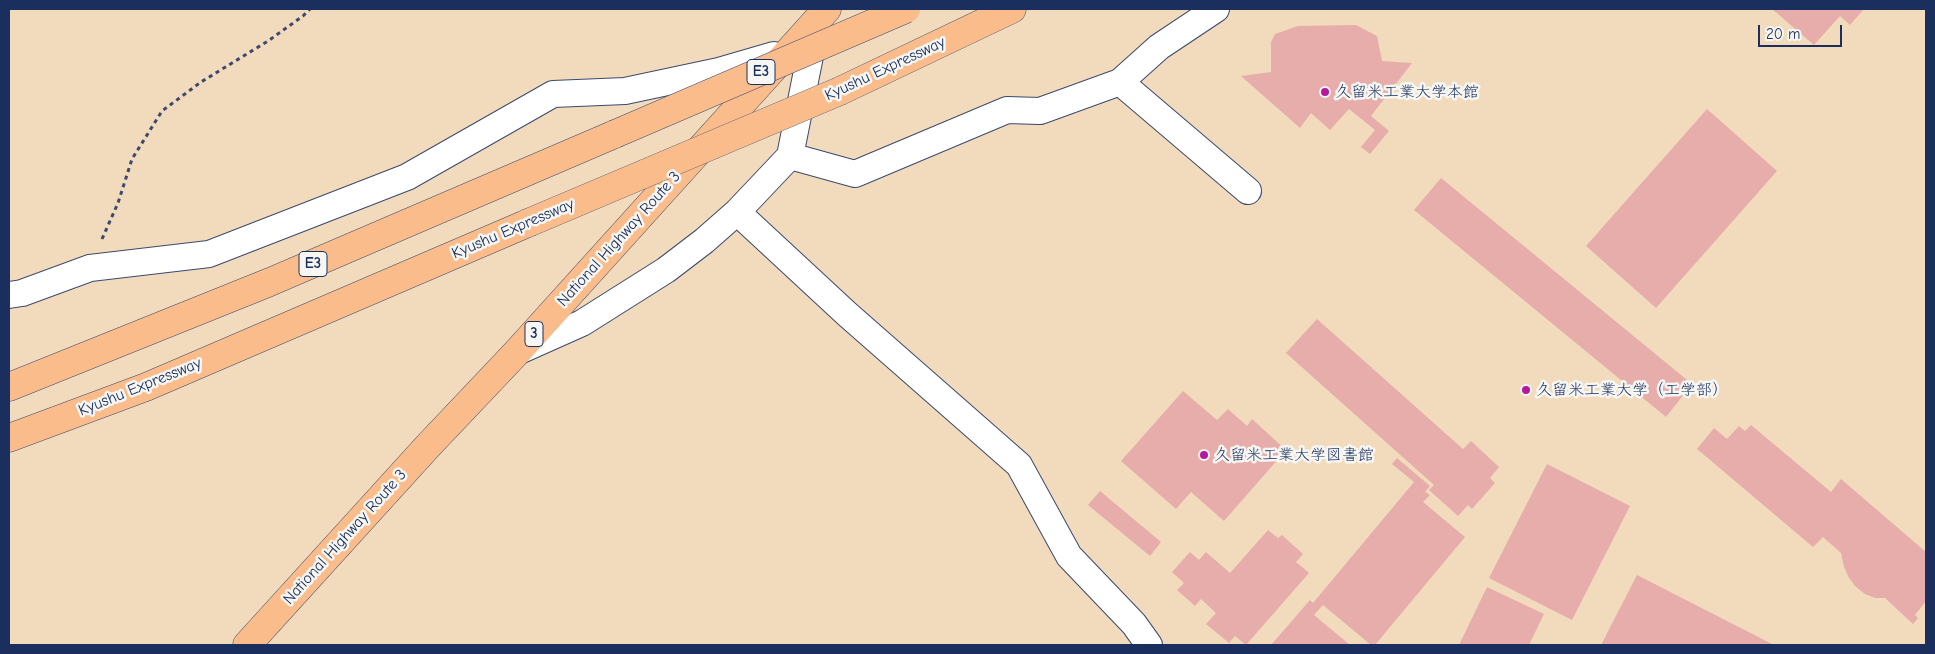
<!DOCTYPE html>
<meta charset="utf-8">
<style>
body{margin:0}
#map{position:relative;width:1935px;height:654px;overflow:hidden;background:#f2dbbd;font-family:"Comic Neue",sans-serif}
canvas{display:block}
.frame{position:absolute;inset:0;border:10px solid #1b2f5e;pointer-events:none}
.scale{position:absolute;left:1758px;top:25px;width:84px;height:22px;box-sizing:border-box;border:2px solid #1b2f5e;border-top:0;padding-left:6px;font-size:15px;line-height:18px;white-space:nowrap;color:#1b2f5e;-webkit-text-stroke:4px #f6f6f2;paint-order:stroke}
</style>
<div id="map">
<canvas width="1935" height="654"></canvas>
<div class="frame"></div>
<div class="scale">20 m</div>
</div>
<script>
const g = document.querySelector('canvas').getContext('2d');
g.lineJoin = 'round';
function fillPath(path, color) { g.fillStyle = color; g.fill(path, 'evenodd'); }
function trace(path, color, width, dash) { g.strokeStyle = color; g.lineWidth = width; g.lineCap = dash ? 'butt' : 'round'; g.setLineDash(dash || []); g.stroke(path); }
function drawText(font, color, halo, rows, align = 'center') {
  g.font = font + ' "Comic Neue","Klee One",sans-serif'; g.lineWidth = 5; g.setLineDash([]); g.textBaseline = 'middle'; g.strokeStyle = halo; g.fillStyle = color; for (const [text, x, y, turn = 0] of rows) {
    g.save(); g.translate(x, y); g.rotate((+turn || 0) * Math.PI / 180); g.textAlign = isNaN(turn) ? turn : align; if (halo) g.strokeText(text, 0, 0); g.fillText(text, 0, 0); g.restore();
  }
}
const building = new Path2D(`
 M1772,9H1864L1850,25L1840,16L1814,45Z
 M1356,25L1377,36L1382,61L1412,63L1371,116L1389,131L1370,154L1361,147L1375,130L1349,109L1330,130L1311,113L1300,128L1241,76L1271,72V42L1275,34L1298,26Z
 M1707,109L1777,171L1656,308L1586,246Z
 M1441,178L1692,384L1666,417L1414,210Z
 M1317,319L1463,449L1471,441L1499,467L1490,478L1495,483L1472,509L1468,505L1458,516L1429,490L1434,485L1286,353Z
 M1183,391L1217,420L1228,409L1247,426L1252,419L1286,450L1224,521L1191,492L1176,509L1121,461Z
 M1751,425L1831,492L1841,479L1926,552V601L1915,615L1918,618L1913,624L1885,598H1875L1865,594L1856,587L1849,578L1844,567L1841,553L1823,537L1813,547L1697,449L1714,428L1727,439L1739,426L1745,431Z
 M1397,458L1430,486L1425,492L1430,495L1423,502L1465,537L1375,645H1371L1323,605L1314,615L1350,645H1271L1310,600L1313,603L1414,482L1392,464Z
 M1547,464L1630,506L1572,620L1489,578Z
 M1100,491L1161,542L1150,556L1088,505Z
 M1268,530L1278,538L1282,535L1303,554L1296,562L1309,573L1246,645L1235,636L1229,643L1206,624L1216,613L1201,599L1195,606L1177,590L1184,583L1172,572L1190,552L1199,560L1206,552L1230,573Z
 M1637,575L1774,645H1601Z
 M1487,587L1544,614L1529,645H1459Z`);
const path = new Path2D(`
 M102,239L118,203L132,159L162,111L201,82L268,41L303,16L310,9`);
const street = new Path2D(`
 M1120,82L1248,191
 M790,156L855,174L1007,110L1040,111L1120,82L1159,47L1216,9
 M737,212L847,314L1019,465L1069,556L1134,624L1149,645
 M9,295L22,293L90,268L209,254L407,177L553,94L625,91L719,71L774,55
 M517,352L582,323L666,270L704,241L737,212L790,156L815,31`);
const highway = new Path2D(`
 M840,91L1012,9
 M9,387L270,282L615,134
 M9,438L146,387L528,223
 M247,645L427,447L517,352L827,9`);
const highwayBridge = new Path2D(`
 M615,134L906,9
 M528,223L840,91`);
const markers = [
 [1325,92,5,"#b5179e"],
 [1526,390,5,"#b5179e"],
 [1204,455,5,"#b5179e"]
];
const shields = [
 [761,72,28],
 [313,264,28],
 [534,334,18]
];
const shieldNames = [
 ["E3",761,72],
 ["E3",313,264],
 ["3",534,334]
];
const streetNames = [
 ["Kyushu Expressway",885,69,-25],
 ["Kyushu Expressway",513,229,-23],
 ["National Highway Route 3",619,239,-48],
 ["Kyushu Expressway",140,387,-22],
 ["National Highway Route 3",345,537,-48]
];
const poiNames = [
 ["久留米工業大学本館",1335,92],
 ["久留米工業大学（工学部）",1536,390],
 ["久留米工業大学図書館",1214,455]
];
fillPath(building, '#e6adaa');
trace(street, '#3b496c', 28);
trace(highway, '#3b496c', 29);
trace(path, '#3b496c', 3, [4, 4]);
trace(street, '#fff', 26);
trace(highway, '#f9bc8a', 28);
trace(highwayBridge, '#3b496c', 29, []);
trace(highwayBridge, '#f9bc8a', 28);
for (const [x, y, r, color] of markers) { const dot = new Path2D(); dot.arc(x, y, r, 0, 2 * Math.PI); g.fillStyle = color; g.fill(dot); trace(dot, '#f6f6f2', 2); }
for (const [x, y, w] of shields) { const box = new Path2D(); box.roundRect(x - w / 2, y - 12.5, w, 25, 4); g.fillStyle = '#f6f6f2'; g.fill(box); trace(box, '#1b2f5e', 1); }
drawText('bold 15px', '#1b2f5e', null, shieldNames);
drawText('16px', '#1b2f5e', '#f6f6f2', streetNames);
drawText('16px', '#1b2f5e', '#f6f6f2', poiNames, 'left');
</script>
